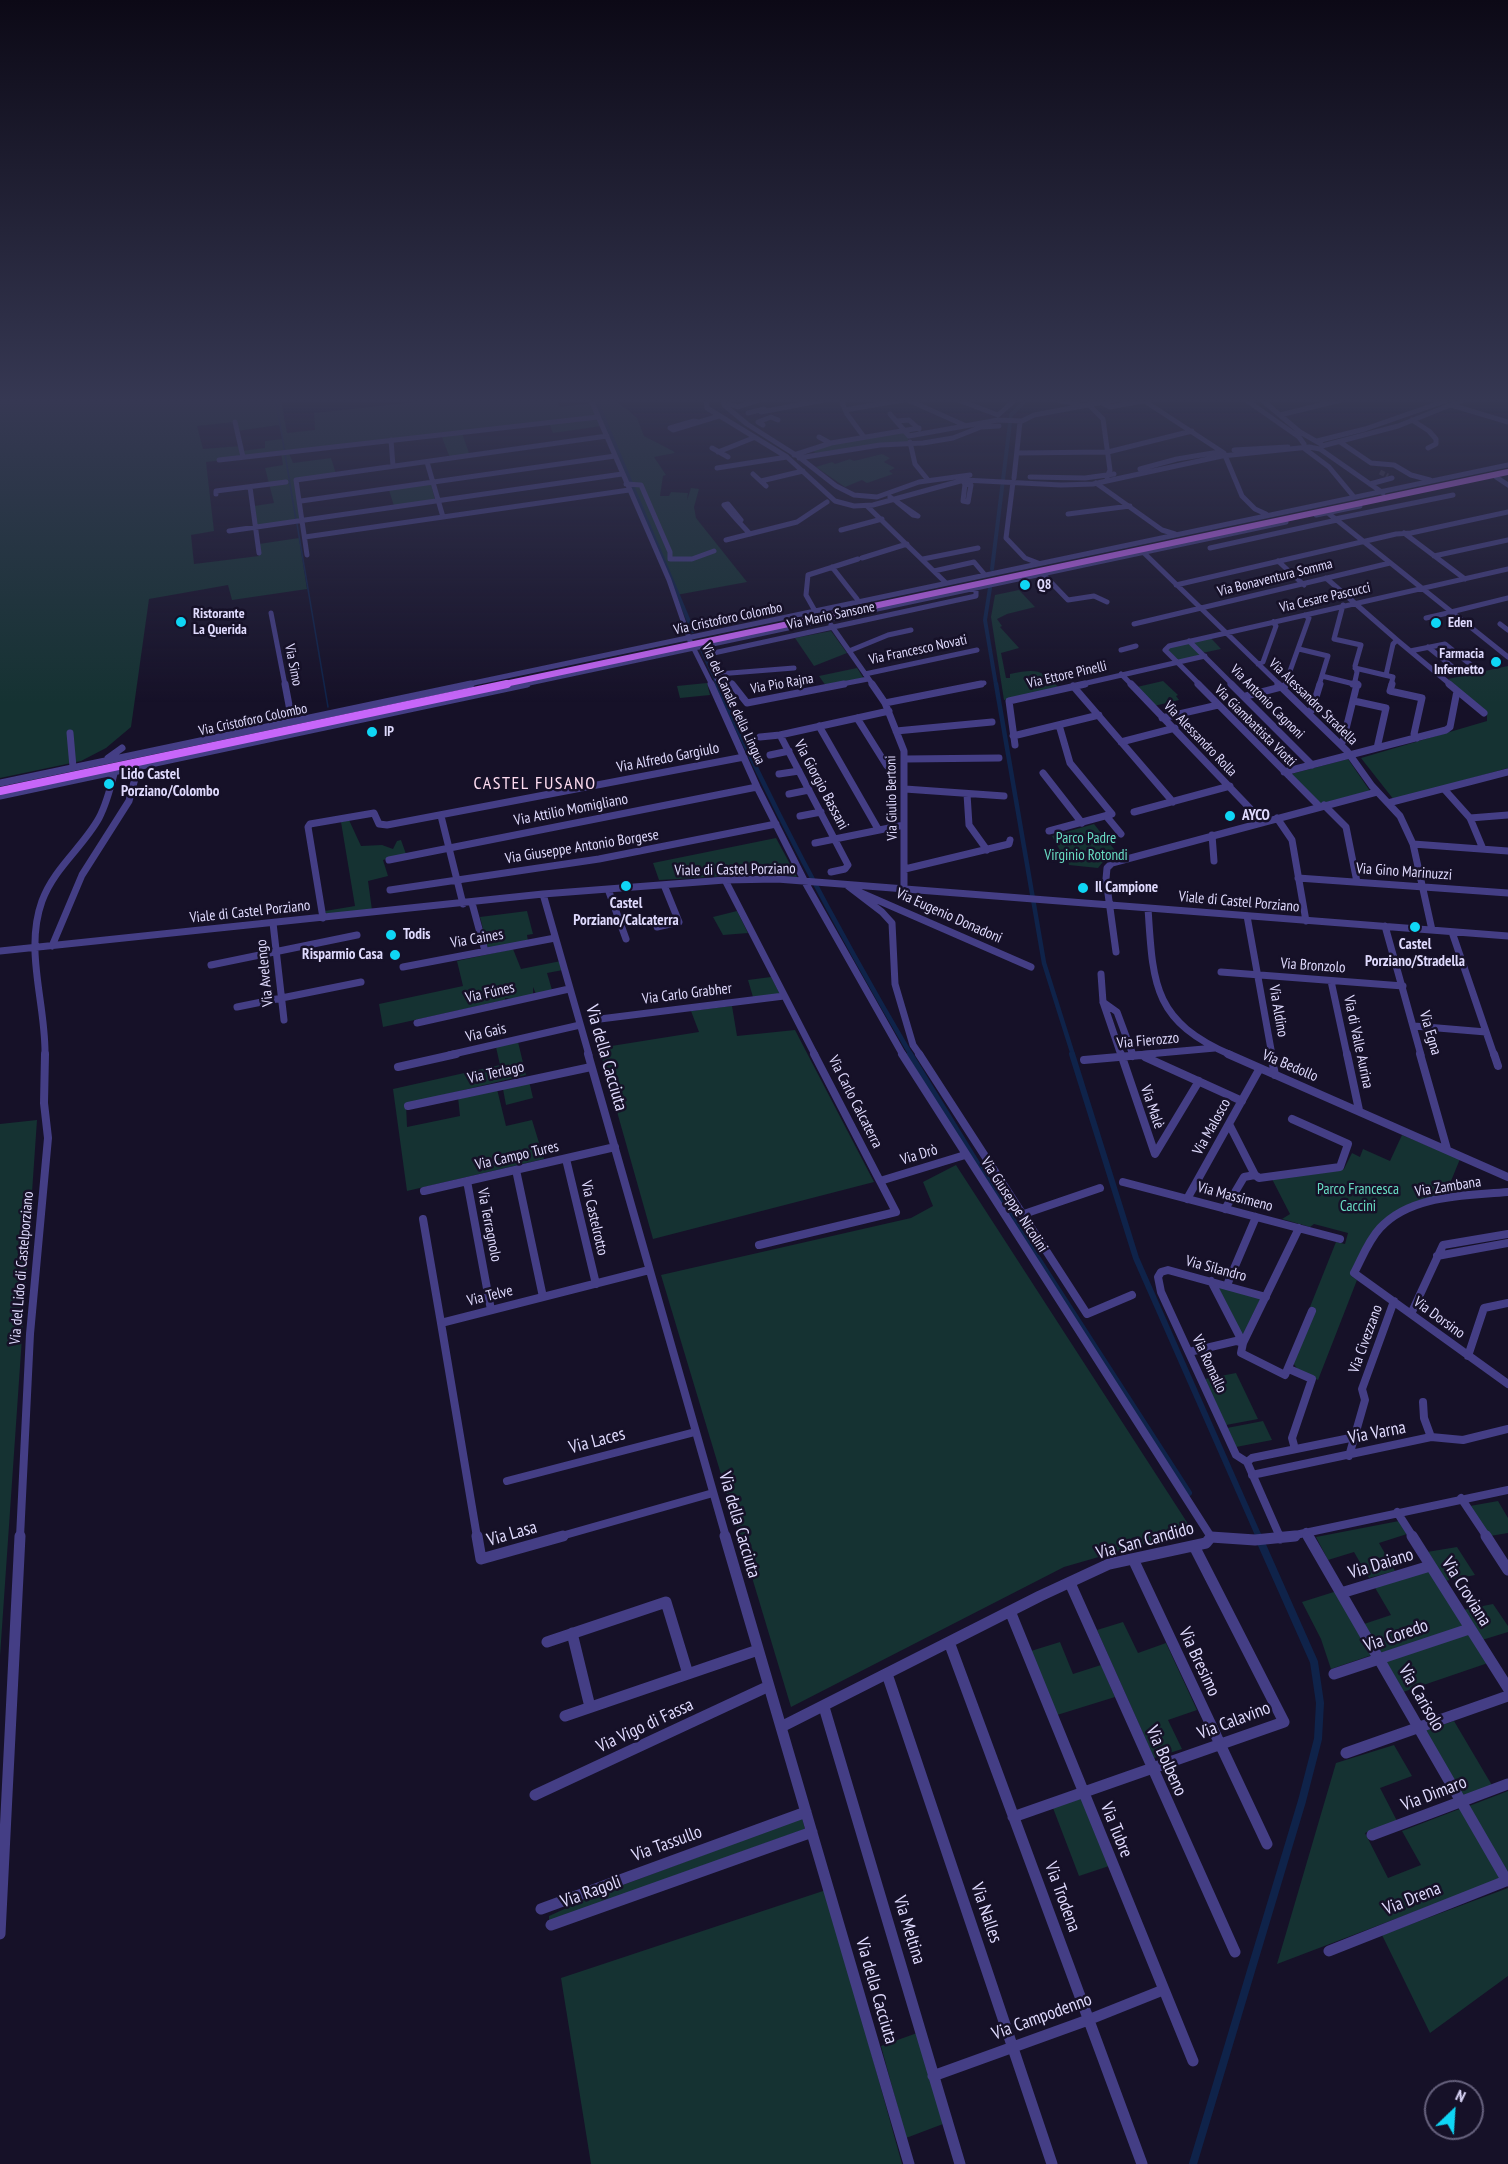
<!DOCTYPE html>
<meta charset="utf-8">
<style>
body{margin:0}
#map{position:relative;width:1508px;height:2164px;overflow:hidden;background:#161128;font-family:"PT Sans Narrow",sans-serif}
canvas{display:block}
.north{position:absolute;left:1424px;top:2080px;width:60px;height:60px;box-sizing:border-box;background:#161128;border:2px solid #66617d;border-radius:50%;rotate:25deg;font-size:16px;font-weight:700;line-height:24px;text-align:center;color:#dfdafd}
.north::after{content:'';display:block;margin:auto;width:21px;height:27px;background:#0fd6f5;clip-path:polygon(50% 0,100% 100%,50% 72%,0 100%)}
</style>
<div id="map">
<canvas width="1508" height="2164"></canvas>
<div class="north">N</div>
</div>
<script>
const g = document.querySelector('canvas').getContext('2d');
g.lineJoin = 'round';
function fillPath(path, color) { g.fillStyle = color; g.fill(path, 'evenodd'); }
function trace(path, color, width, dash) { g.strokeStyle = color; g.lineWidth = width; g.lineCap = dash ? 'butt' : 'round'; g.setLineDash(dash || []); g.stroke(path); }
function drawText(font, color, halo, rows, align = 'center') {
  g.font = font + ' "PT Sans Narrow",sans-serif'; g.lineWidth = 5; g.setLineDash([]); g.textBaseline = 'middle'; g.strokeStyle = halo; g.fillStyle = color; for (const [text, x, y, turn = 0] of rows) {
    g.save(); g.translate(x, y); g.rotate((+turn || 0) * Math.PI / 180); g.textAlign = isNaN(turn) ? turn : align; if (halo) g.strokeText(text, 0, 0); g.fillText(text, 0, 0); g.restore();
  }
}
const green = new Path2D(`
 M0,400H281L287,433L315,430L314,413L435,400H556L560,407L593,403L602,426L553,433L549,423L462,433L470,456L450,458L441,435L289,453L293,463L331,458L336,474L297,480L303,520L257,527L254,506L274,503L265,468L283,465L281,453L206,462L214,531L191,535L194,564L259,556V544L299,538L307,589L232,600L228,585L149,599L131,727L106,748L81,761L0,778ZM235,422L237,431L279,425L282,439L265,441V448L242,451L240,446L203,449L197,426Z
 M593,400H614L628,410L637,418L644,436L673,451L675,453L654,457L666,475L663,476L660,496H669L671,492L688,493L687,500L691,488L699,489L694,507L696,518L747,582L676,595Z
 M901,431L908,435V443L815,453L813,450L826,445Z
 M882,454L890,458L884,462L895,468L889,471L893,474L867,483L862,480L845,487L816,467L832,462L835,464L850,459L854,461Z
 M431,484L435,500L394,506L389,490Z
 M1019,590L1035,607L1007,614L997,619L1002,626L1000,627L1019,648L1001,653L1006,678H1010V674C1034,669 1042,668 1058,687L1004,700L991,617L995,595Z
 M831,631L847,653L814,666L795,638Z
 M1209,636L1221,649L1202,653L1205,656L1175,662L1166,653L1169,646Z
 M1508,666V768L1394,800L1361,758L1487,721V713L1448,679Z
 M857,668L864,679L826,686L819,676Z
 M1163,681L1178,695L1176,696L1179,700L1154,706L1137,687Z
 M707,683L710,695L680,698L677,686Z
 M1348,759L1370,791L1320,804L1291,774Z
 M349,820L361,846L382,845L393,849L397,841L401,840L406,854L383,860L388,876L368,881L372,910L327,915L325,911L355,906L341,822Z
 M1094,824L1118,854L1107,857L1098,868L1069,865L1067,855L1062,854L1052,836Z
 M776,838L797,877L763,874L659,880L653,863Z
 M527,911L533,934L527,935L528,941L488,949L480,917Z
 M737,911L748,933L723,935L713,917Z
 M513,949L521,969L561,961L563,970L547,973L552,990L536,994L533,987V995L511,999L505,998V1000L383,1027L379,1004L463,986L457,961Z
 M771,977L780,994L753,997L748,980Z
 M732,1006L737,1036L795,1030L874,1182L653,1239L599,1048L699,1032L691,1011Z
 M518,1042L526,1075L406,1104L407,1127L460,1116L458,1097L497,1089L506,1126L532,1120L544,1159L407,1191L393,1089L500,1065L496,1047Z
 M529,1081L533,1098L506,1105L503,1089Z
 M37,1120L0,1656V1124Z
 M1402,1135L1460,1159L1444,1198L1418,1201L1370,1239L1351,1276L1357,1280L1318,1380L1298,1370L1293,1363L1314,1310L1310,1307L1336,1242L1345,1244L1348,1233L1314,1224L1310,1227L1282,1219L1290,1214L1272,1179L1344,1169L1352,1153L1360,1157L1363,1149L1390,1161Z
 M956,1165L1192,1530L1064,1567L791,1707L661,1275L911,1218L933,1206L923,1182Z
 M1217,1285L1261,1298L1242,1337Z
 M1236,1373L1258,1419L1226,1425L1205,1379Z
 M1263,1421L1272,1440L1236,1447L1227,1428Z
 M1498,1501L1508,1518V1533L1490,1536L1470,1506Z
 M1399,1521L1407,1534L1379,1543L1395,1571L1369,1578L1354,1552L1328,1560L1316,1537Z
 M1457,1547L1475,1575L1445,1581L1427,1552Z
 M1429,1569L1465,1626L1381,1653L1364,1624L1391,1615L1374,1586Z
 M1337,1591L1372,1655L1331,1669L1321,1639L1302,1602Z
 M1493,1604L1508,1626V1632L1482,1640L1463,1610Z
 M1123,1622L1138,1653L1166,1643L1197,1710L1168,1720L1182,1749L1154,1758L1097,1630Z
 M1468,1633L1488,1663L1403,1692L1385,1661Z
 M1060,1642L1073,1674L1101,1665L1115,1697L1057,1715L1031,1651Z
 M1454,1721L1493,1787L1464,1798L1425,1731Z
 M1394,1745L1412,1776L1380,1788L1397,1821L1365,1833L1388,1878L1421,1865L1402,1831L1462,1808L1503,1878L1277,1964L1336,1763Z
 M1508,1791V1873L1469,1806Z
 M1082,1798L1109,1866L1079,1876L1053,1808Z
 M802,1818L805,1829L549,1921V1916L591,1897Z
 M1508,1888V1976L1430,2033L1382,1935Z
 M826,1890L902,2164H591L561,1978Z
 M917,2033L943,2124L906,2138L881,2046Z`);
const stream = new Path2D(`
 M276,400L296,520
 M297,524L328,707`);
const canalFar3 = new Path2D(`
 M596,400L693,631
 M992,569L1011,415L1026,400
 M990,588L985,620L996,685
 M702,650L718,685`);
const canalFar2 = new Path2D(`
 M717,684C774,812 840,934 911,1055
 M996,684L1044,963L1073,1055`);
const canalFar1 = new Path2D(`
 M910,1054L991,1186L1189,1493
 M1072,1054L1136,1258L1259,1537`);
const canal = new Path2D(`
 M1193,2164L1302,1801L1318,1739L1320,1703L1314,1662L1258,1536`);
const minorTunnel = new Path2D(`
 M1380,472L1388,476`);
const minorFar3 = new Path2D(`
 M591,400L669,580L690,641L712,685
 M706,400L707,408L787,457L835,501L854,506L873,505L964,480L1061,485L1093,484L1222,456L1309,447L1320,449
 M723,400L724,405L747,424L799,457L836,486L854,495L877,497L919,482L970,475
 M841,400L847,414L864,437
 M908,400L964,425
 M958,400L998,415
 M1057,400L1078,404
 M1143,400L1224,453L1242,496L1255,509L1266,514
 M1246,400L1299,437L1304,444
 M1262,400L1300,432L1321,444
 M1102,403L1110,407L1143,401
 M729,404L738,407L759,400
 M1089,405L1103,419L1110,470L1107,477
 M1451,405L1508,422
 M845,410L903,400
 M761,412L824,400
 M748,413L764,409
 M890,414L909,436L998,420L1022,421L1034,415L1115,400
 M998,415L1015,400
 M1280,415L1341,400
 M1412,420L1429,431L1436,439V444L1428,448
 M897,421L909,420L919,429
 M235,422L243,457
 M699,422L694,421L670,428L673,430L719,416
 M763,425L758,422L771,417L778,420
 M819,437L830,443
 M391,440L393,466
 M1317,441L1365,429L1448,400
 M910,442L915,464L928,480
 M1340,442L1371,463L1394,465L1411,475L1430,480
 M1322,446L1398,426L1463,400
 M712,448L728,457
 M1305,449L1329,467L1354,497
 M1320,449L1383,493
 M1234,450L1288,447
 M718,452L753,438
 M1017,453L1108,452L1192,431
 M794,455L831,443L919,428
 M799,458L880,445L923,443L953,438L981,427L999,426
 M219,460L598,417
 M427,462L443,517
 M717,468L787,457
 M1140,469L1177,459L1219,452
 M753,474L766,486
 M1030,477L1085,478L1114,474
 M1496,477L1508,485
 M1014,478L1020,422
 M761,481L803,471
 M963,481L965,484
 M1013,482L1006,538L1025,558L1038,563
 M1096,483L1162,530L1175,534
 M626,484L641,485L670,552V559H692L714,551
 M965,484L971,485L968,502L963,501Z
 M1370,484L1392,478
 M250,487L259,553
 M216,494V491L286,482
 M890,497L918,516L913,515L897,502
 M301,501L615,456
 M728,504L741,520L738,521L724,505Z
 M867,506L946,583
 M1328,513L1508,657
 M1068,514L1130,506
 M1316,515L1360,506
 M1335,519L1453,495
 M738,521L750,534
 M841,530L882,519
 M229,531L622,474
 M1404,533L1465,579
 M305,537L629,490
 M726,540L797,522L827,502
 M1210,548L1337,520
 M1144,553L1280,685
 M307,555L296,480L607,436
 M1434,556L1508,540
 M862,558L907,544
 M923,559L978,548
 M1278,561L1304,585
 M832,567L857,599
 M934,571L974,562L985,575
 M1043,574L1068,600L1094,596L1107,602
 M1326,578L1397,640L1393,644L1386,675
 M1176,585L1396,534L1411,533L1508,512
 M1343,605L1334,639L1361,645L1355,666L1357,672L1355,681L1358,685
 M815,611L806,595L808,575L858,559
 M1451,612L1508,598
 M271,613L285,685
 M1426,618L1452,612
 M1134,624L1390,563
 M1500,624L1508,630
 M831,625L873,685
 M1397,640L1451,685
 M1189,641L1233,685
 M1428,647L1460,673
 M1299,649L1328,656L1319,685
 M1121,650L1136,646
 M849,651L888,635L911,630
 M1410,651L1445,644L1476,669
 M1258,664L1263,662L1276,626L1273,622
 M1355,668L1393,677L1391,685
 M718,674L794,668
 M865,674L977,650
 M1121,674L1132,685
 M1322,676L1358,685
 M717,679L733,685
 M720,679L709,654L976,596V588
 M464,685L1508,465
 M520,685L1286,522
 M837,685L868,679
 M973,685L984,683
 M1078,685L1205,656
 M1200,685L1165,650L1169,646L1508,569
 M1285,685L1309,618L1305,615`);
const minorFar2 = new Path2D(`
 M285,684L292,721
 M711,684L757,787L805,882L903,1055
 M732,684L747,703L844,684
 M872,684L885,703L904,751V890
 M1131,684L1262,821
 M1198,684L1319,806
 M1231,684L1312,765
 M1278,684L1347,751L1372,786L1400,816L1413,844L1432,930
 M1353,684L1358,685
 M1392,684L1390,691L1422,698L1414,734L1417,738
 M1449,684L1484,713
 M1073,686L1173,802
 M1246,696L1285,686L1286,684
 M1354,701L1386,708L1377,748
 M885,703L981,684
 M1307,712L1312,710L1320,684
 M857,718L887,766
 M1162,718L1218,705
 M819,726L878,829
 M896,731L992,722
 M70,733L73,767
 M1013,736L1099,715
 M760,737L780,735
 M1121,742L1175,728
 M1340,744L1343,741L1357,684
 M1015,745L1009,701L1085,684
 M770,755L789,751
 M108,758L122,748
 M906,759L999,758
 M1284,772L1446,730L1450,727L1457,691
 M1043,773L1082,823
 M779,774L799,771
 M0,783L471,684
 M905,789L1004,796
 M1444,789L1470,818L1483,849
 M789,794L809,790
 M967,794L969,825L987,850
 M0,796L527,684
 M1388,803L1508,772
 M1324,805L1346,827L1357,882
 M1134,812L1230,786
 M441,816L463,904
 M800,816L821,812
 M1107,817L1121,834
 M1277,818L1292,840L1306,921
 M1470,818L1508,815
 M1049,831L1112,814L1070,763L1059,725
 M1212,835L1214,861
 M815,843L904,825
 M1413,844L1508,851
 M389,860L757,787
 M905,869L1009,844L1010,840
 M831,872L845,869L848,865L780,735L889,711
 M1298,878L1508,893
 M725,880L815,1055
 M848,886L882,912L892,923L895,984L913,1045L920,1055
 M608,889L626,939
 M390,890L599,859L776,824
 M859,892L1031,967
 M543,894L589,1055
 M472,903L485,951
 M1148,908C1153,985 1153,1021 1231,1055
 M1247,916L1272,1055
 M323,918L308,827L310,824L374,813L379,824L387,825L744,757
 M273,923L284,1020
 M1385,926L1421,1055
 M657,927L679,922L664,885
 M1452,932L1494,1055
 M52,946L82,875L129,801L138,767
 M0,951L543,894L725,880L777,879L1508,936
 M1116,952L1106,879L1107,868L1112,863L1377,792
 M211,965L357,935
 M403,967L555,938
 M1221,972L1403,986
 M1101,974L1103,1002L1121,1055
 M1331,981L1347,1055
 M1103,1002L1117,1012L1133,1055
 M237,1007L361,982
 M592,1020L784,996
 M417,1023L569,989
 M1414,1026L1486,1032
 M45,1055C46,1004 24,951 42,901C54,868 83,847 99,818C107,803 111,786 115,770
 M449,1055L580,1025
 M1137,1055L1215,1048`);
const minorFar1 = new Path2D(`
 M588,1054L726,1537
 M902,1054L1211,1537
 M919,1054L1087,1314L1132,1295
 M1121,1054L1155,1154L1199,1081
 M1132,1054L1133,1056
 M1228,1054L1508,1177
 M1271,1054L1275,1075
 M1347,1054L1359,1110
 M1420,1054L1447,1149
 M1494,1054L1498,1066
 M1145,1057L1242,1101
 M1084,1060L1153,1054
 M398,1067L456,1054
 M408,1106L591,1067
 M1229,1124L1255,1175
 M566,1159L596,1284
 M516,1170L543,1297
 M467,1181L491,1310
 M880,1181L965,1155
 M1123,1182L1340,1239
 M424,1191L615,1147
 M1508,1192C1466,1196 1411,1194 1380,1228C1368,1241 1362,1258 1354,1273L1508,1384
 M1187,1199L1260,1068
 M1225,1209L1244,1177L1255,1175L1259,1178L1340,1167L1348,1144L1292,1119
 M1021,1215L1100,1188
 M423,1219L441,1323L649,1270
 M1299,1228L1243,1343L1241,1353L1285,1375L1312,1311
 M759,1245L896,1212L814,1054
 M1437,1256L1508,1243
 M1211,1281L1243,1343
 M1227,1285L1256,1217
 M1411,1314L1443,1245L1508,1234
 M441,1323L477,1537
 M1189,1352L1236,1341L1243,1343
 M1468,1356L1484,1308L1508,1303
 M1289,1369L1312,1379L1292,1438L1295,1449
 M1423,1402L1424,1418L1431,1437
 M1349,1456L1365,1400L1362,1389L1394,1301
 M1247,1462L1236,1455L1161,1292L1158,1277L1161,1272L1168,1270L1266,1297
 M1252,1475L1431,1437L1463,1440L1508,1429
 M507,1481L695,1432
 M1461,1498L1487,1537
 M1397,1512L1413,1537
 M1306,1532L1309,1537
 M20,1537L30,1334L48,1138L44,1103L45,1054
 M558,1537L713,1493
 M1280,1537L1247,1462L1252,1458L1355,1437
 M1286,1537L1508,1490`);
const minor = new Path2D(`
 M477,1536L481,1559L563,1536
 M725,1536L909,2164
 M1279,1536L1280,1538
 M1308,1536L1507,1881
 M1412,1536L1508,1688
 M1486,1536L1508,1570
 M1133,1559L1267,1844
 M1070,1583L1235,1952
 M1341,1593L1430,1566
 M1010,1611L1193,2061
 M572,1633L590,1707
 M547,1642L666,1602L688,1674
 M949,1642L1142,2164
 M887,1674L1052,2164
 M1334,1674L1469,1629
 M824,1707L960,2164
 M565,1716L758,1650
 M783,1726L1040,1596L1109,1564L1206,1543L1211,1537L1255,1540L1295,1536
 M1346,1753L1508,1696
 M535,1795L769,1686
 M1013,1817L1284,1722L1194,1546
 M1372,1835L1508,1784
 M541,1909L806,1812
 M551,1925L812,1832
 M0,1934L20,1536
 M1329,1951L1508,1880
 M933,2076L1088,2020L1163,1990`);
const majorFar1 = new Path2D(`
 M500,685L1508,472`);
const major = new Path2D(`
 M0,791L507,684`);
const markers = [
 [1025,585,6,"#0fd6f5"],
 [181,622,6,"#0fd6f5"],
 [1436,623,6,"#0fd6f5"],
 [1496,662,6,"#0fd6f5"],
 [372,732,6,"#0fd6f5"],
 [109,784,6,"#0fd6f5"],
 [1230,816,6,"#0fd6f5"],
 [626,886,6,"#0fd6f5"],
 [1083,888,6,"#0fd6f5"],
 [1415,927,6,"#0fd6f5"],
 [391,935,6,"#0fd6f5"],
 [395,955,6,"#0fd6f5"]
];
const farStreetnames = [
 ["Via Bonaventura Somma",1275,578,-14],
 ["Via Cesare Pascucci",1325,598,-13],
 ["Via Mario Sansone",831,616,-12],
 ["Via Cristoforo Colombo",728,619,-12],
 ["Via Francesco Novati",918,650,-12],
 ["Via Simo",293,665,79],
 ["Via Ettore Pinelli",1067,675,-13],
 ["Via Pio Rajna",782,684,-10],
 ["Via Antonio Cagnoni",1267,702,45],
 ["Via Alessandro Stradella",1313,702,44],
 ["Via del Canale della Lingua",733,704,65],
 ["Via Cristoforo Colombo",253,720,-12],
 ["Via Giambattista Viotti",1255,726,45],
 ["Via Alessandro Rolla",1200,739,46],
 ["Via Giulio Bertoni",892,798,-91]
];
const farPoinames = [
 ["Q8",1037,585],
 ["Ristorante",193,614],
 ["La Querida",193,630],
 ["Eden",1448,623],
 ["Farmacia",1484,654,"right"],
 ["Infernetto",1484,670,"right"],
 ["IP",384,732]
];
const streetNames = [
 ["Via Alfredo Gargiulo",668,758,-11],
 ["Via Giorgio Bassani",821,785,62],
 ["Via Attilio Momigliano",571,810,-11],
 ["Via Giuseppe Antonio Borgese",582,847,-9],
 ["Viale di Castel Porziano",735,870,-1],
 ["Via Gino Marinuzzi",1404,872,4],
 ["Viale di Castel Porziano",1239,902,5],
 ["Viale di Castel Porziano",250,912,-6],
 ["Via Eugenio Donadoni",949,916,24],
 ["Via Caines",477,939,-10],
 ["Via Bronzolo",1313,966,4],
 ["Via Avelengo",265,973,-96],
 ["Via Fúnes",490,993,-13],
 ["Via Carlo Grabher",687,994,-7],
 ["Via Aldino",1278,1011,80],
 ["Via Gais",486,1033,-13],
 ["Via Egna",1430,1033,74],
 ["Via Fierozzo",1148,1041,-5],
 ["Via di Valle Aurina",1358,1042,78],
 ["Via Bedollo",1290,1066,23],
 ["Via Terlago",496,1073,-12],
 ["Via Carlo Calcaterra",855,1102,63],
 ["Via Malè",1152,1107,71],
 ["Via Malosco",1212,1127,-61],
 ["Via Drò",919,1155,-17],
 ["Via Campo Tures",517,1156,-13],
 ["Via Zambana",1448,1187,-9],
 ["Via Massimeno",1235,1197,15],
 ["Via Giuseppe Nicolini",1014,1205,57],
 ["Via Castelrotto",594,1218,77],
 ["Via Terragnolo",489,1225,79],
 ["Via del Lido di Castelporziano",22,1268,-85],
 ["Via Silandro",1216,1269,15],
 ["Via Telve",490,1296,-14],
 ["Via Dorsino",1439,1318,36],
 ["Via Civezzano",1366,1339,-70],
 ["Via Romallo",1209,1364,65]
];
const poiNames = [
 ["Lido Castel",121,775],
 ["Porziano/Colombo",121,792],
 ["AYCO",1242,816],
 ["Il Campione",1095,888],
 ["Castel",626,904,"center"],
 ["Porziano/Calcaterra",626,921,"center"],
 ["Todis",403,935],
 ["Castel",1415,945,"center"],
 ["Porziano/Stradella",1415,962,"center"],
 ["Risparmio Casa",383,955,"right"]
];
const parkNames = [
 ["Parco Padre",1086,839],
 ["Virginio Rotondi",1086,856],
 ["Parco Francesca",1358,1190],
 ["Caccini",1358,1207]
];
const quarterNames = [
 ["CASTEL FUSANO",535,784]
];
const nearStreetnames = [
 ["Via della Cacciuta",606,1058,74],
 ["Via Varna",1377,1433,-11],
 ["Via Laces",597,1441,-15],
 ["Via della Cacciuta",739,1525,74],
 ["Via Lasa",512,1534,-16],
 ["Via San Candido",1145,1541,-15],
 ["Via Daiano",1381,1564,-17],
 ["Via Croviana",1466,1592,58],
 ["Via Coredo",1396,1636,-19],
 ["Via Bresimo",1199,1662,65],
 ["Via Carisolo",1421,1698,60],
 ["Via Calavino",1234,1721,-21],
 ["Via Vigo di Fassa",645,1726,-25],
 ["Via Bolbeno",1166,1761,66],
 ["Via Dimaro",1434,1794,-21],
 ["Via Tubre",1116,1830,68],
 ["Via Tassullo",667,1844,-20],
 ["Via Ragoli",591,1892,-20],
 ["Via Trodena",1062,1897,70],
 ["Via Drena",1412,1899,-22],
 ["Via Nalles",986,1913,71],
 ["Via Meltina",909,1930,73],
 ["Via della Cacciuta",876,1991,74],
 ["Via Campodenno",1042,2017,-20]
];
fillPath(green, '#153232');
trace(stream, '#0f234a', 1.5);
trace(canalFar3, '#0f234a', 4);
trace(canalFar2, '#0f234a', 4.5);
trace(canalFar1, '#0f234a', 6);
trace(canal, '#0f234a', 8);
trace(minorTunnel, '#342f48', 5, [5, 2]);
trace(minorFar3, '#443e85', 5);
trace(minorFar2, '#443e85', 7);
trace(minorFar1, '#443e85', 8);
trace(minor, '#443e85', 11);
trace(majorFar1, '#c766f9', 6);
trace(major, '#c766f9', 8);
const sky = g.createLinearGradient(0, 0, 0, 703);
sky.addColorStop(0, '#0c0916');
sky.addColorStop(0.57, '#363853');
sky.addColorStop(1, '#36385300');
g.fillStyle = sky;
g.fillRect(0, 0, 1508, 703);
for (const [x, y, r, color] of markers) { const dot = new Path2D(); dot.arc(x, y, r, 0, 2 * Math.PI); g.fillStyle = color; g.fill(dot); trace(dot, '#161128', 2); }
drawText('14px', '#dfdafd', '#161128', farStreetnames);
drawText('bold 14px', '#dfdafd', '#161128', farPoinames, 'left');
drawText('15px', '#dfdafd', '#161128', streetNames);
drawText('bold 15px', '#dfdafd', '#161128', poiNames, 'left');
drawText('15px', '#68dcc3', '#161128', parkNames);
g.letterSpacing = '1.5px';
drawText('18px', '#fedcf0', '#161128', quarterNames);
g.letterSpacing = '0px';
drawText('18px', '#dfdafd', '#161128', nearStreetnames);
</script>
